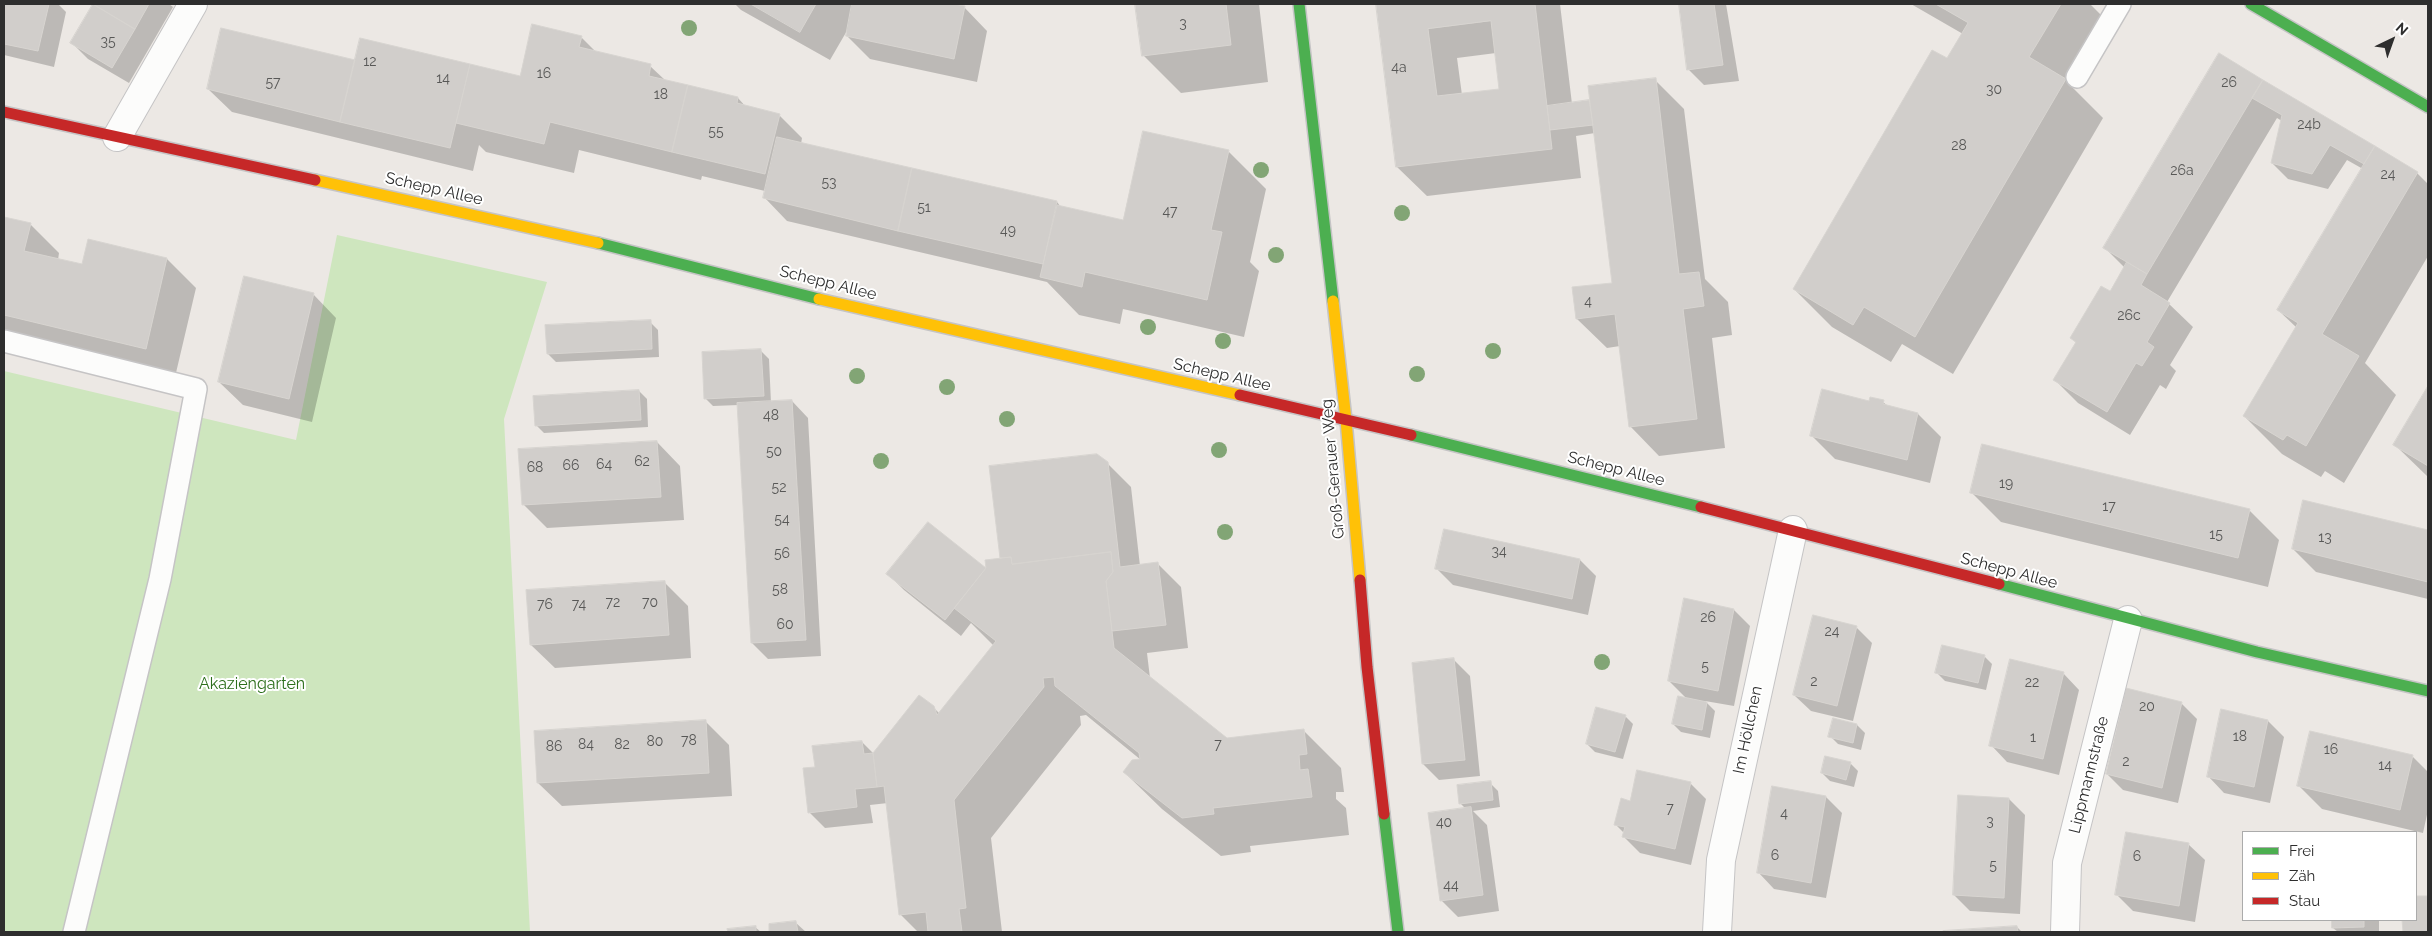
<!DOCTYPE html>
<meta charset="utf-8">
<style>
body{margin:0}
#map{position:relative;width:2432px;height:936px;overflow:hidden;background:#ece8e4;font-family:Raleway,sans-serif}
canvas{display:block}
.frame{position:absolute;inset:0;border:5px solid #2e2e2e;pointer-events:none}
.legend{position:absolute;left:2242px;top:831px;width:175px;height:90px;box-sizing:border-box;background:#fff;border:1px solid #ababab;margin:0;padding:6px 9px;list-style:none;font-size:15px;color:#2e2e2e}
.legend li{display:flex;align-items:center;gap:10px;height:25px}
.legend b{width:25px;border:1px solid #ababab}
.north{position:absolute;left:2367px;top:15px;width:50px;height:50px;-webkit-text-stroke:4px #fff;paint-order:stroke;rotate:42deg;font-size:14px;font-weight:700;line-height:20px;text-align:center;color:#2e2e2e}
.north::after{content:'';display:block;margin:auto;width:18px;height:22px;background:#2e2e2e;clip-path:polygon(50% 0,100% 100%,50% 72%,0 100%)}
</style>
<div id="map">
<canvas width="2432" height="936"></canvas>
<div class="frame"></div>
<ul class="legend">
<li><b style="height:6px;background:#4caf50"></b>Frei</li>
<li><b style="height:6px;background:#ffc107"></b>Zäh</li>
<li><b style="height:6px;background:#c62828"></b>Stau</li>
</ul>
<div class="north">N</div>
</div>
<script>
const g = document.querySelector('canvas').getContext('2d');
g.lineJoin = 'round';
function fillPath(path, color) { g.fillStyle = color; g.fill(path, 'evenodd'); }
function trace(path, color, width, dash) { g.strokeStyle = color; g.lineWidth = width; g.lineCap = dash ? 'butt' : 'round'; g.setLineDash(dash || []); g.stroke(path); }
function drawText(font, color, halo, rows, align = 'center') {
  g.font = font + ' Raleway,sans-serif'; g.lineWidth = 4; g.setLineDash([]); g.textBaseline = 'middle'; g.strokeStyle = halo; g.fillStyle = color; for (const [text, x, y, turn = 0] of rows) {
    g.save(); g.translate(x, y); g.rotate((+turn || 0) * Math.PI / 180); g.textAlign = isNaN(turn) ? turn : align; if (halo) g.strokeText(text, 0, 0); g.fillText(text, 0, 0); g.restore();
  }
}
const green = new Path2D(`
 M337,235L547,282L504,419L530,932H4V371L296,440Z`);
const shadow = new Path2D(`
 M4,4H58L66,12L54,67L4,55Z
 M94,4H169L173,7L129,83L88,59L72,43Z
 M735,4H947L964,7L987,31L977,82L870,59L847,36L848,29L830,60L741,10Z
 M1137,4H1259L1268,82L1181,93L1143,55Z
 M1377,4H1560L1572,104L1589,102L1591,104L1655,80L1684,109L1705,279L1728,302L1732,335L1712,338L1725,448L1659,456L1630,426L1620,346L1607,348L1577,319L1613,284L1595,133L1576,136L1581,178L1427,196L1397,167ZM1496,53L1500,90L1462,95L1457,58Z
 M1681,4H1726L1739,81L1704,85L1688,69Z
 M1911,4H2090L2109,23L2072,87L2103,118L1953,374L1902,344L1891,362L1832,327L1794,289L1948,60L1963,34Z
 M581,37L597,53L650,66L666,81L738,98L746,107L779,115L802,138L801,144L1057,202L1061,207L1124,221L1228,151L1266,189L1250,262L1259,271L1244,337L1123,309L1120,324L1079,315L1047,282L787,221L764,197L765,191L702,176L701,180L579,150L574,173L486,152L479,145L473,171L232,112L208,89L356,61L361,39L521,78Z
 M2219,55L2417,173L2428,184V256L2365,363L2396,395L2344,483L2325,471L2321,477L2282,454L2244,416L2297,328L2278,310L2363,169L2347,160L2328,189L2288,179L2272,163L2282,121L2277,118L2167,302L2193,327L2170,365L2176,371L2166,389L2160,385L2130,435L2078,403L2055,380L2076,343L2072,338L2110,293L2125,268L2105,248Z
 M4,218L30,224L59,253L58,260L83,266L167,259L196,288L175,377L4,337Z
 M313,294L336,318L312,422L243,405L219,382Z
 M650,322L658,330L659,357L556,362L548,354Z
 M761,351L769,359L771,403L792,401L808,418L821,656L768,659L752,643L739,405L713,406L705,398Z
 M2428,388V477L2395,445Z
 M639,391L647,399L648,427L544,433L536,425Z
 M1869,402H1883L1889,407L1918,414L1941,437L1930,483L1835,459L1812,436Z
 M657,442L680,466L684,520L547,528L523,504Z
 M1107,463L1131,487L1140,566L1158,564L1181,587L1188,648L1147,653L1150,678L1227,739L1303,730L1341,768L1344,792H1336V799L1346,808L1349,835L1250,846L1251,852L1221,856L1162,809L1124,772L1141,760L1086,715L1080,716L1081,725L991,838L1002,932H918L901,915L888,803L870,805L873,823L825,828L809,812L816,768L862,742L874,754L933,707L940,714L994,646L971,623L961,636L904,590L888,574L988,571L1001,559L991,467Z
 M1972,493L2249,510L2279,540L2268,587L2001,522Z
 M2304,501L2428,531V599L2316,572L2293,549Z
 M1580,560L1596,576L1588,615L1453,585L1437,569Z
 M664,582L688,606L691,658L555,668L531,645Z
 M1685,600L1734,610L1750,626L1734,706L1705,701L1715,711L1710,738L1681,732L1673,724L1687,699L1669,681Z
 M1856,627L1872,643L1853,721L1811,711L1794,695Z
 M1984,656L1992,664L1986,690L1945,681L1937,673Z
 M1454,660L1470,676L1480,776L1439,780L1423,764Z
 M2063,673L2079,690L2059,775L2007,762L1991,745Z
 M2181,703L2197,719L2178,803L2123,790L2107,774Z
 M1625,716L1633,724L1623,759L1595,752L1587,744Z
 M705,721L729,745L732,796L562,806L538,783L535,732Z
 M2268,721L2284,737L2270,803L2224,793L2208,776Z
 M1857,725L1865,733L1861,750L1838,744L1830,736Z
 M2412,756L2428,772V810L2423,833L2322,809L2299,786Z
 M1850,763L1858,771L1854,787L1830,781L1822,773Z
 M1490,783L1498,791L1500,807L1473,811L1487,825L1499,911L1458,917L1442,901L1466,809L1460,803Z
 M1690,783L1706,799L1691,865L1640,853L1624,837V833L1616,825L1631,803Z
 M1773,788L1826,797L1842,813L1826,898L1774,889L1758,872Z
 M2009,799L2025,815L2020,914L1970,911L1954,895Z
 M2188,844L2205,860L2195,922L2133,911L2117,895Z
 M2416,898H2428V932H2404V920H2416Z
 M2333,920H2379V932H2338L2333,928Z
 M796,923L806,932H771L770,925Z
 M755,927L761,932H729V930Z
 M2017,927L2022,932H1946Z`);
const building = new Path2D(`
 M4,4H49L38,51L4,44Z
 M93,4L135,29L112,68L70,43Z
 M93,4H149L135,29Z
 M751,4H816L800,32Z
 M852,4H953L965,6L954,59L846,36Z
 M1135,4H1226L1231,45L1142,56Z
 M1376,4H1535L1552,149L1396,167ZM1491,21L1499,89L1437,96L1428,29Z
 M1679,4H1714L1723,65L1687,70Z
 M1936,4H2061L2029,57L2066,79L1915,337L1864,307L1853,325L1793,289L1932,50L1947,58L1968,23Z
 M532,24L582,36L579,47L651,64L649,76L688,85L672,152L550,122L544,144L456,123L470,64L520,76Z
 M221,28L355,60L340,122L207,89Z
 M360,38L470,64L450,148L340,122Z
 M2219,53L2263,80L2147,274L2103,248Z
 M1656,78L1679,274L1699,272L1704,306L1683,309L1697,419L1629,427L1615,314L1576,319L1572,287L1612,283L1588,86Z
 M2263,80L2375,146L2364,164L2330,145L2312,174L2271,163L2282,115L2252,98Z
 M688,85L738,97L737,103L780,114L765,174L672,152Z
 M1589,100L1593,125L1550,130L1547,106Z
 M1143,131L1229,150L1211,230L1222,232L1207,300L1085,272L1082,287L1040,277L1057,205L1123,220Z
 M777,137L912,168L898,231L763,198Z
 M2375,146L2418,172L2322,334L2359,356L2306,446L2287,435L2283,440L2243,416L2298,323L2277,310Z
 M912,168L1057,201L1043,264L898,231Z
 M4,217L31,223L24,251L82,264L88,239L167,258L146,349L4,315Z
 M2127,262L2147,274L2141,285L2170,303L2147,342L2154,347L2142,366L2136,363L2107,412L2053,380L2076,342L2070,338L2101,286L2110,291Z
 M244,276L314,293L289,399L218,382Z
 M651,320L652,349L547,354L545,325Z
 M761,349L764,396L704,399L702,352Z
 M2428,386V466L2393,445Z
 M1822,389L1869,401L1870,397L1884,400L1883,404L1918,413L1907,460L1810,436Z
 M639,390L641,420L535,426L533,396Z
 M792,400L806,640L751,643L737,403Z
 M657,441L661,497L522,505L518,449Z
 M1982,444L2250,509L2238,558L1970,493Z
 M1097,454L1108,462L1120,567L1158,562L1166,625L1112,631L1106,581L1113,572L1111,552L1012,564L1011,557L1000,558L989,466Z
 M2303,500L2428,530V582L2292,549Z
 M928,522L986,568L945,620L886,574Z
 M1444,529L1580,559L1572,599L1435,569Z
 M1111,552L1113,572L1106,581L1114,648L1227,738L1304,729L1307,754L1299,755L1300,770L1308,769L1312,797L1213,808L1214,814L1182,818L1123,772L1132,760L1140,759L1139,753L1055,686L1054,677L1043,678L1044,687L954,800L966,908L959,909L962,932H928L926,912L899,915L884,786L877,787L873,753L919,695L934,706L937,715L996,641L954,608L986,568L985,560L1011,557L1012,564Z
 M665,581L669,635L530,645L526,590Z
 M1684,598L1734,609L1718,691L1668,681Z
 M1813,615L1857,626L1837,706L1793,695Z
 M1942,645L1985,655L1978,683L1935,673Z
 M1454,658L1465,760L1422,764L1412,663Z
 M2010,659L2064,672L2043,759L1989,746Z
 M2126,688L2182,702L2162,788L2106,774Z
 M1678,696L1707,702L1702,730L1672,724Z
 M1596,707L1626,715L1615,752L1586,744Z
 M2221,709L2268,720L2254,787L2207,777Z
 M1833,718L1857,724L1853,743L1828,737Z
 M706,720L709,773L537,783L534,731Z
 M2310,731L2413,755L2400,810L2297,786Z
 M862,741L864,754L873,753L877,787L855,789L857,807L808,813L803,768L815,767L812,746Z
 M1825,756L1851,762L1846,780L1821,773Z
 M1637,770L1691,782L1675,849L1622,837L1625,827L1614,825L1621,798L1630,801Z
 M1491,781L1493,800L1459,804L1457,785Z
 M1772,786L1826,796L1811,883L1757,873Z
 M1958,795L2009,798L2004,898L1953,895Z
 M1471,807L1483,895L1440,901L1428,813Z
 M2126,832L2189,843L2179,906L2115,895Z
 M2416,896H2428V932H2403L2402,920H2416Z
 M2332,920H2364V927L2332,928Z
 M796,921L798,932H769V924Z
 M756,926V932H728L727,929Z
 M2017,926L2018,932H1943V931Z`);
const lane = new Path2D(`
 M2077,77L2120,4
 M4,341L196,389L160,579L74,932`);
const street = new Path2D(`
 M117,137L193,4
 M1717,932L1721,860L1793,530
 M2065,932L2067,863L2128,620`);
const fast = new Path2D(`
 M1299,4L1333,301
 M2251,4L2428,107
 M598,243L819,299
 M1411,435L1701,507
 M1999,584L2257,652L2428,691
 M1384,814L1398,932`);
const slow = new Path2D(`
 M315,180L598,243
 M819,299L1240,395
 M1333,301L1346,420L1360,580`);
const jam = new Path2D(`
 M4,112L315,180
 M1240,395L1411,435
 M1701,507L1999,584
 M1360,580L1367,667L1384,814`);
const trees = [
 [689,28],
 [1261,170],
 [1402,213],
 [1276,255],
 [1148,327],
 [1223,341],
 [1493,351],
 [1417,374],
 [857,376],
 [947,387],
 [1007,419],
 [1219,450],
 [881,461],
 [1225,532],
 [1602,662]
];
const numberNames = [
 ["3",1183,24],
 ["35",108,42],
 ["12",370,62],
 ["4a",1399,68],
 ["16",544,74],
 ["14",443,79],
 ["57",273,83],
 ["26",2229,83],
 ["30",1994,90],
 ["18",661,95],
 ["24b",2309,125],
 ["55",716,132],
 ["28",1959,146],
 ["26a",2182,171],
 ["24",2388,175],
 ["53",829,183],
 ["51",924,208],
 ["47",1170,212],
 ["49",1008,231],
 ["4",1588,302],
 ["26c",2129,316],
 ["48",771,416],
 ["50",774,452],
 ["62",642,462],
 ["64",604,465],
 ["66",571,466],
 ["68",535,468],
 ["19",2006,484],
 ["52",779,488],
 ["17",2109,507],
 ["54",782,520],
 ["15",2216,535],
 ["13",2325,538],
 ["34",1499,552],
 ["56",782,554],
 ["58",780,590],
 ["72",613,603],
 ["70",650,603],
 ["76",545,605],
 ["74",579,605],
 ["26",1708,618],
 ["60",785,625],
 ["24",1832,632],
 ["5",1705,667],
 ["2",1814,682],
 ["22",2032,683],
 ["20",2147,707],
 ["18",2240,737],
 ["1",2033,738],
 ["78",689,741],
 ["80",655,742],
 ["84",586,745],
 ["82",622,745],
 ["7",1218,745],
 ["86",554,747],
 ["16",2331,750],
 ["2",2126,762],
 ["14",2385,766],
 ["7",1670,809],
 ["4",1784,814],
 ["3",1990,822],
 ["40",1444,823],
 ["6",1775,856],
 ["6",2137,857],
 ["5",1993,866],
 ["44",1451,886]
];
const streetNames = [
 ["Schepp Allee",434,189,13],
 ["Schepp Allee",828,283,14],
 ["Schepp Allee",1222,375,13],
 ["Groß-Gerauer Weg",1333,469,-95],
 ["Schepp Allee",1616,469,14],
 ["Schepp Allee",2009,571,15],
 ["Im Höllchen",1748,730,-78],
 ["Lippmannstraße",2089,775,-76]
];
const parkNames = [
 ["Akaziengarten",252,684]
];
fillPath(green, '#cee6be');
fillPath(shadow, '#0003');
fillPath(building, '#d1cecb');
trace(building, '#d7d4d0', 1);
trace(lane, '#c5c4c5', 24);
trace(street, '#c5c4c5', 30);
trace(fast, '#c5c4c5', 14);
trace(slow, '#c5c4c5', 14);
trace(jam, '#c5c4c5', 14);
trace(lane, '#fcfcfb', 21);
trace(street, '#fcfcfb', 28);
trace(fast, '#4caf50', 11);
trace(slow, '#ffc107', 11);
trace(jam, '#c62828', 11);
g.fillStyle = '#82a575';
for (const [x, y] of trees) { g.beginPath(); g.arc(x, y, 8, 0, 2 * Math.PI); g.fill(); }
drawText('14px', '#585857', null, numberNames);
drawText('16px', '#2e2e2e', '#fff', streetNames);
drawText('16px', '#2c6e1b', '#fff', parkNames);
</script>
